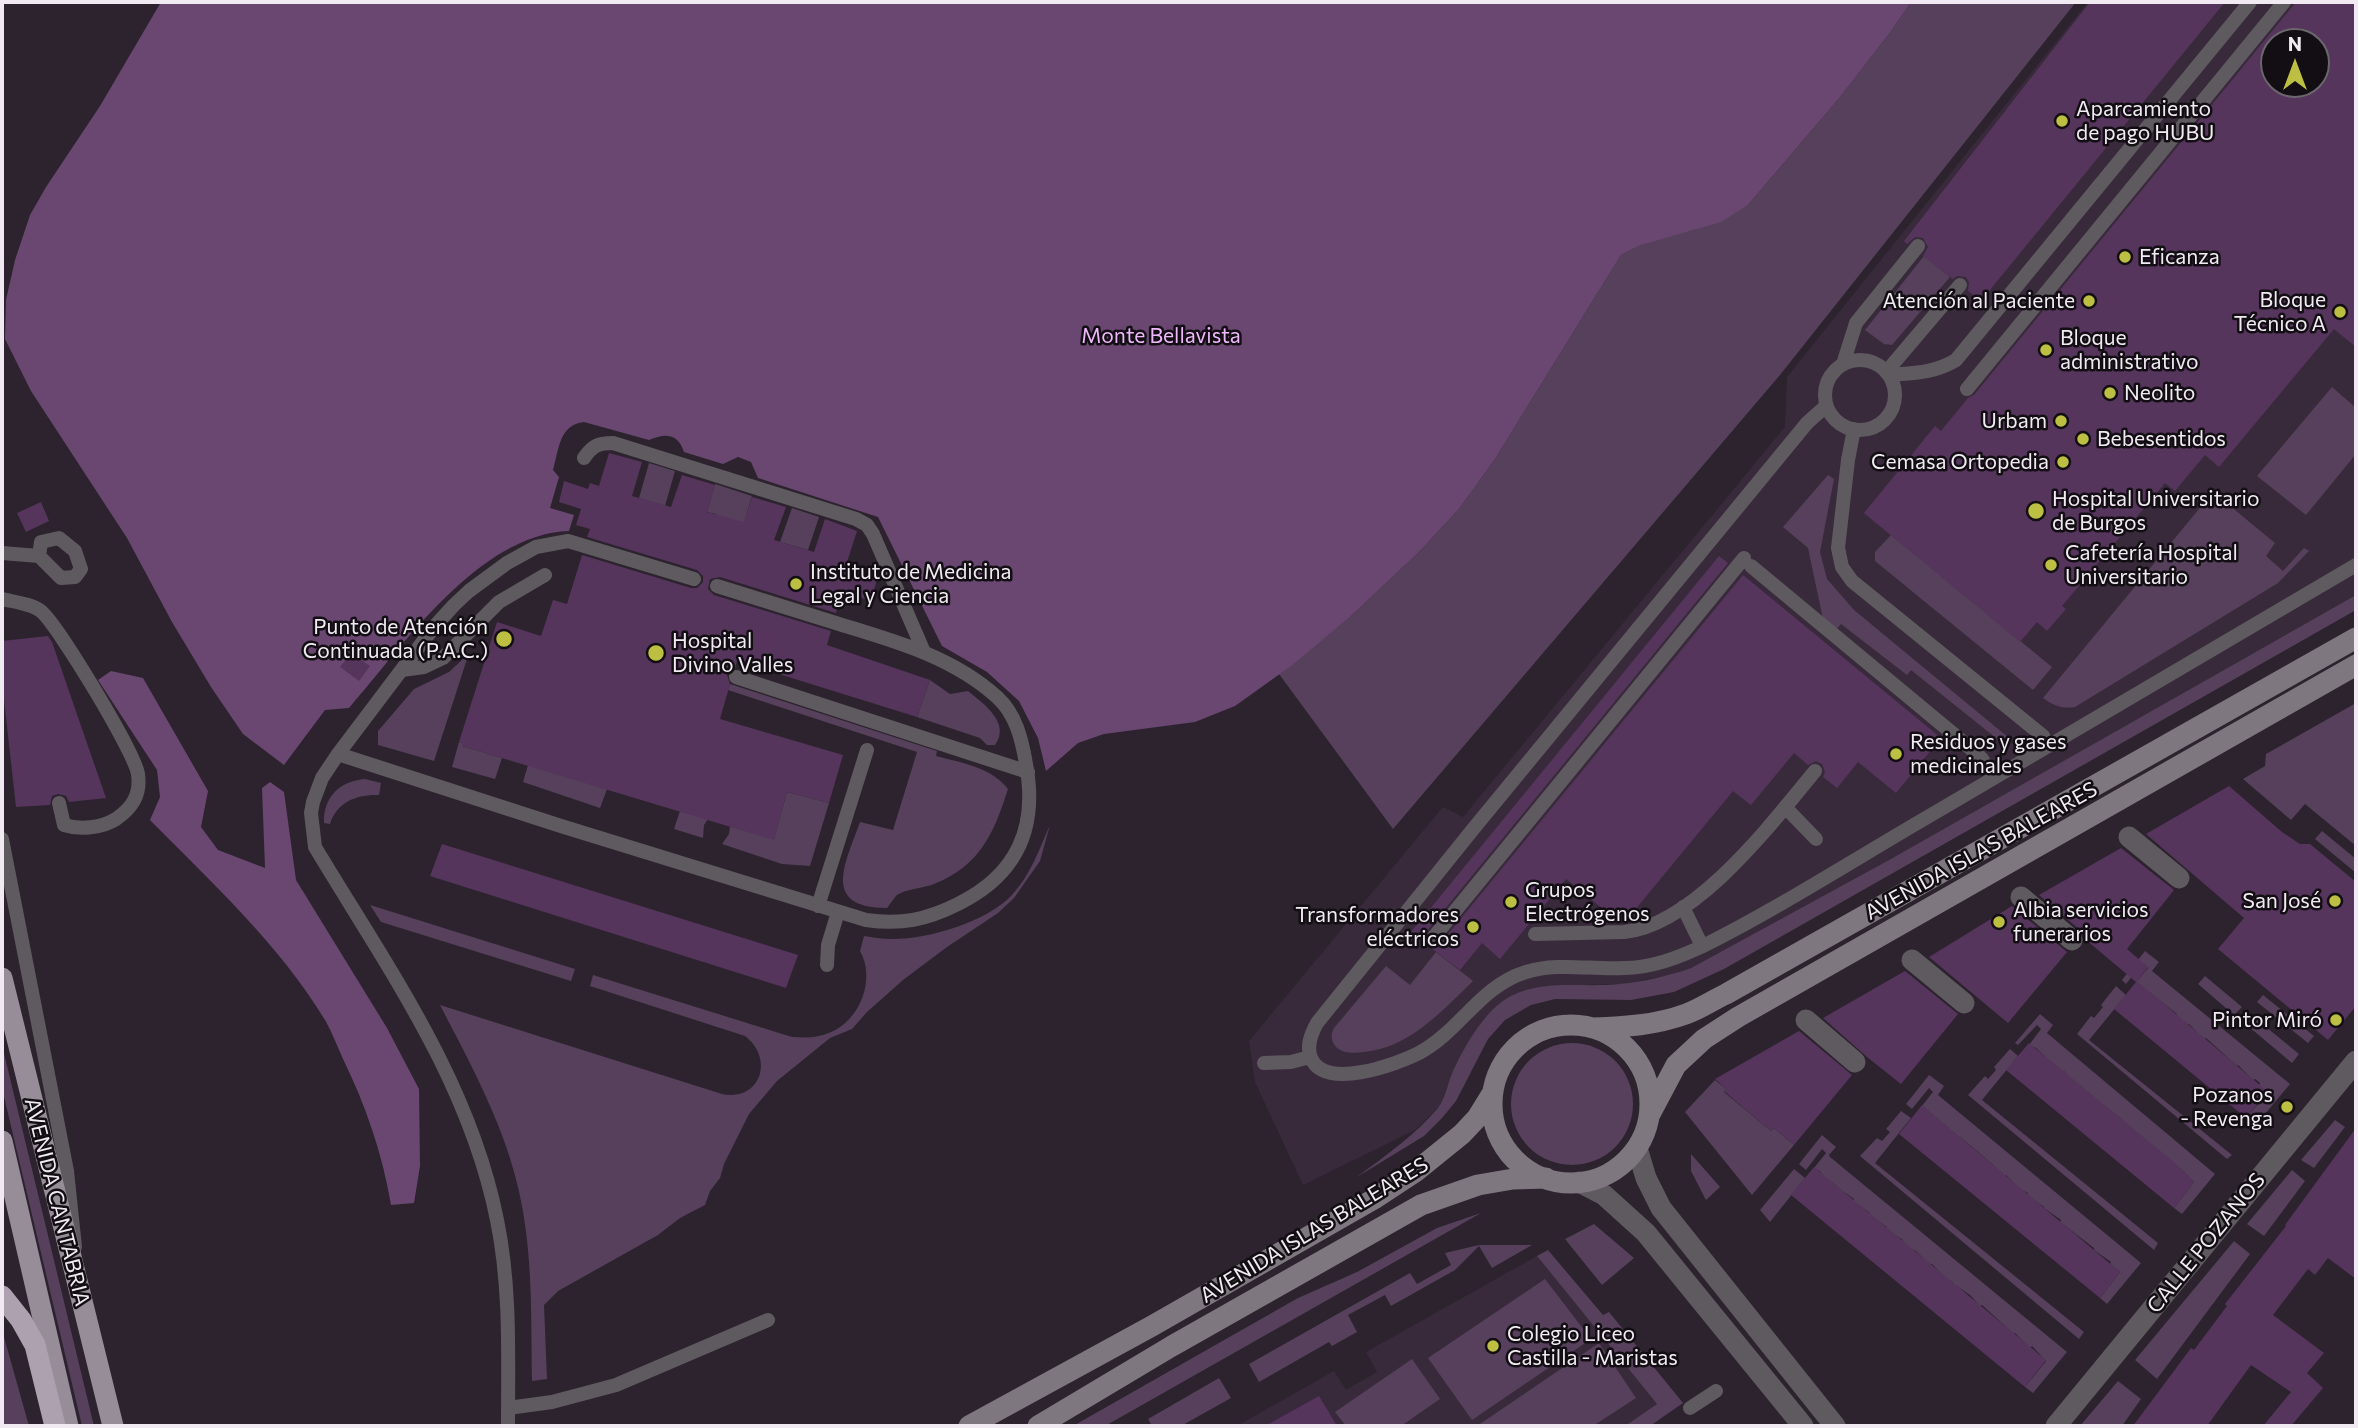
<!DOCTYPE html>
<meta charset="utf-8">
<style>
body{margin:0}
#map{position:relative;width:2358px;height:1428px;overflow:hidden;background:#2c232e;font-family:Commissioner,sans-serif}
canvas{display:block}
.frame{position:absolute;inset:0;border:4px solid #f1eaf2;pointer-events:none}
.north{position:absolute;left:2260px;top:28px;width:70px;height:70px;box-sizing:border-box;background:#120e13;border:2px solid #6b666c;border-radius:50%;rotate:0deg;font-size:19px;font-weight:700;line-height:28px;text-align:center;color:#f1eaf2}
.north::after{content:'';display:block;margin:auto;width:24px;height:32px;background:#bdbf43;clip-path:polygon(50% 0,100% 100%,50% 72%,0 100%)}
</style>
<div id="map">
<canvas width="2358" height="1428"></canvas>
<div class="frame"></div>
<div class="north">N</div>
</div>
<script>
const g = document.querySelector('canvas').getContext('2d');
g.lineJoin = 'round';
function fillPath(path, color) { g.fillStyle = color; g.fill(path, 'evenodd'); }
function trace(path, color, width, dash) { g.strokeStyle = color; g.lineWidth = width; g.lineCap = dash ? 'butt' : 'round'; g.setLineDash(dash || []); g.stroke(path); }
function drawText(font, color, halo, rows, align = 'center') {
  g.font = font + ' Commissioner,sans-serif'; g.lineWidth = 5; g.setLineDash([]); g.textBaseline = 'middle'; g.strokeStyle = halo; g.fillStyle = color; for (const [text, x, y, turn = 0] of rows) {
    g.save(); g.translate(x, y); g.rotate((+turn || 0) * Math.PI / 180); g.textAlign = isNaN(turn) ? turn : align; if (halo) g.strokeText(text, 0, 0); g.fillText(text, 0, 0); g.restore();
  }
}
const built = new Path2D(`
 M2088,2H2356V595L1889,860L1691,968L1667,976L1622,984L1545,986L1509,998L1482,1021L1454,1069L1440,1106L1415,1130L1303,1185L1255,1082L1249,1041L1443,807L1463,817L1785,427L1787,377ZM2274,42H2316V84H2274Z
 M1537,1256L1657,1404L1625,1426H1237L1334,1371L1346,1390L1377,1372L1366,1352Z`);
const green = new Path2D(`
 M1911,2H2076L1780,375L1393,829L1279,674L1350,617L1418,553L1459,509L1495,459L1621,255L1641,245L1748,205L1841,96L1889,34Z
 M1924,256L1950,277L1892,345L1884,344L1865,330Z
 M2332,387L2356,408V454L2306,515L2257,476Z
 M649,463L675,471L665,506L639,498Z
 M1828,475L1834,479L1820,552L1827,579L1854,610L2009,738L2006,746L1911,670L1907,675L1841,624L1836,630L1823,619L1808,548L1783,527Z
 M715,484L752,496L744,523L714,521L716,514L707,512Z
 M2213,492L2275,543L2266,556L2283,571L2304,548L2309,551L2278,583L2075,707C2062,709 2054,706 2043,698Z
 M792,508L819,517L808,550L780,542Z
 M1891,535L2052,667L2033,690L1875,561V552Z
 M2356,595V610L1724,969L1674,992L1631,1000L1555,999L1531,1005L1505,1020L1488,1039L1456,1101L1442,1118L1424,1136L1357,1177C1385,1156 1415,1135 1438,1108C1446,1097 1448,1081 1454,1069C1467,1042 1486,1008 1513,995C1547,979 1583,988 1619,984C1643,982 1668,976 1691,968L1889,860Z
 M464,658L467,659L434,761L378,745V731L414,689L449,672Z
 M930,680L950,694L968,691C984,704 1011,723 995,745H987L980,738L917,717Z
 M730,684L937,751L936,756C962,763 991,767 1008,789C994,833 980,866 934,884C924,888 906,889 897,895C894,898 890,904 887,908C820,908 846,862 860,822L893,830L917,752L728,690Z
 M2356,703V846L2305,804L2291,820L2243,779L2265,766L2266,754Z
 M459,742L462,743V746L502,758L495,779L452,767Z
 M528,765L607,789L600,808L523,782Z
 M365,779L381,783L379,795C357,794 337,802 330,824L324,823C323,797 340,781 365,779Z
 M787,792L829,803L810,866L782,864L722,844L729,834L730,826L774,839Z
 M680,811L708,819L704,825L703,838L674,829Z
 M1050,825L1040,861L1014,898L998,913L947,947L903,980L867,1012L852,1029L830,1038L777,1081L749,1114L724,1164L720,1178L710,1191L705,1205L680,1218L658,1235L558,1291L544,1305L547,1379L532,1381C531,1319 533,1257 520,1196C506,1128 471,1065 440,1005L722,1094C760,1102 775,1059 745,1036L590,986L593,975L792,1037C806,1038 818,1038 831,1032C860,1020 876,979 860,951L864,936C872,937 882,939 891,939C926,940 986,922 1011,896C1030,876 1039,850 1050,825Z
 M2322,831L2356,859V873L2315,839Z
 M370,905L575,969L571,981L381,922Z
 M2145,951L2159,962L2152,971L2290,1084L2255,1126L2246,1118L2268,1093L2259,1085L2260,1083L2255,1079L2253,1080L2238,1065L2237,1066L2206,1038L2204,1039L2189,1024L2187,1025L2176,1016L2177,1014L2136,982L2148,968L2143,963L2126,984L2122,980Z
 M1436,952L1473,981C1442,1011 1409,1048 1364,1052C1355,1053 1345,1054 1337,1048C1331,1042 1330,1035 1334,1028L1386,966L1410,985Z
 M2205,976L2242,1007L2234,1015L2198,984Z
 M2116,986L2126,995L2089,1040L2232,1155L2227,1159L2077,1034L2091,1016L2094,1018L2103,1007L2101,1005Z
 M2263,995L2314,1036L2308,1043L2257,1002Z
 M2249,1013L2299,1054L2292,1063L2242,1021Z
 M2040,1014L2053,1025L2047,1033L2215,1174L2182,1214L2174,1208L2194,1182L2180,1168L2179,1169L2114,1113L2068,1077L2064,1071L2062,1072L2036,1048L2029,1045L2041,1029L2037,1025L2018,1045L2015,1043Z
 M1511 1104a61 61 0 1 1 122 0a61 61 0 1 1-122 0Z
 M2,1045L94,1426H82L2,1088Z
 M2010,1049L2018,1056L1982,1100L2158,1243L2154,1250L1968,1095L1985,1076L1988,1079L1996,1070L1994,1067Z
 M1929,1075L1944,1086L1938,1095L2141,1263L2107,1304L2100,1298L2120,1272L2110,1264L2111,1262L2094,1250V1248L2060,1222L2061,1220L2044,1208V1207L2027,1195L2028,1193L2021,1190L2006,1175L2005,1176C1979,1151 1951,1130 1921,1107L1933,1092L1929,1088L1912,1109L1906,1104Z
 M1715,1080L1726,1089L1724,1092L1771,1131L1774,1128L1794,1145L1752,1195L1685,1112Z
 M1901,1111L1911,1118L1875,1163L2084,1332L2079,1339L1860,1156L1877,1138L1882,1141L1890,1132L1886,1129Z
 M2335,1120L2345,1127L2314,1168L2301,1160Z
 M1822,1135L1836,1147L1829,1155L1830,1157L2067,1352L2033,1393L2025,1387L2046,1361L2032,1346L2030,1348L2015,1333L2014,1334L1982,1305L1980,1306L1970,1295L1952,1283L1953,1282L1947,1279L1932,1264L1930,1265L1915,1250L1914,1251L1902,1242L1903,1240L1886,1229L1887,1227L1869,1215L1870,1213L1853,1201L1854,1199L1837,1187V1186L1820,1174L1821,1172L1814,1168L1826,1153L1822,1149L1806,1170L1799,1164Z
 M1691,1154L1720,1187L1706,1200L1691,1171Z
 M1794,1169L1805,1178L1770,1222L1760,1210Z
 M2292,1170L2305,1181L2264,1236L2247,1224Z
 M1481,1213L1105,1426H1073L1298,1298L1357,1272L1437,1228Z
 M1594,1224L1634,1258L1602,1285L1565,1239Z
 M2234,1241L2250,1254L2157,1379L2135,1360Z
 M1479,1245H1532L1492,1268L1479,1246L1455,1270L1391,1306L1385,1295L1348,1315L1357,1332L1332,1346L1329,1342L1259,1382L1249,1364L1410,1273L1417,1284L1451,1265L1445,1253Z
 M1548,1250L1603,1315L1609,1312L1683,1403L1650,1426H1625L1657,1404L1537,1256Z
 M1545,1279L1591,1339L1472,1420L1428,1358Z
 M2,1333L4,1337L29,1426H2Z
 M1599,1343L1636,1398L1593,1426H1477Z
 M1412,1359L1440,1399L1401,1426H1346L1335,1412Z
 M1219,1378L1231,1398L1181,1426H1152L1148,1419Z
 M2118,1381L2141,1399L2122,1426H2080Z`);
const forest = new Path2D(`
 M161,2H1911L1889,34L1841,96L1748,205L1721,222L1641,245L1621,255L1495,459L1459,509L1418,553L1350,617L1291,666L1235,706L1195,722L1104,734L1078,743L1046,771L1038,738L1019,701L987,672L942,646L878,517L758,478L751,462L738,457L723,464L684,452C678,433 665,433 649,440L584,422C559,425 559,449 553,470L559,477L550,508L574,515L569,531C479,534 403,646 349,708L325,710L284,765L243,734L211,687L172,622L127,538L31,391L5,339L6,300L15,260L30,215L46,187L100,106Z
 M111,671L143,678L208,791L201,827L218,850L265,868L262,788L270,782L284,792L296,880L387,1028L419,1089L420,1166L414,1203L391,1205C382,1153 366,1106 343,1059C337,1046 332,1032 325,1020C279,944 212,883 150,820L160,797L157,770L98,680Z`);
const building = new Path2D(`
 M2090,2H2225L1981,301L1968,291L1969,282L1966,277L1957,276L1953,279L1923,256L1928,247L1923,238L1915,237L1907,244L1904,241Z
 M2296,2H2356V347L2334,329L2219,467L2205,455L2175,491L2165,483L2062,606L2066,609L2047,631L2037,622L2020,642L1864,513L1935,426L1941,431L1968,398L1974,395ZM2274,42H2316V84H2274Z
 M609,453L642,462L632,496L671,507L682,475L715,485L707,512L744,522L752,497L786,507L774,540L814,552L825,519L857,531L847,562L857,565L855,573L877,579L871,601L849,594L845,608L838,605L836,613L720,577L710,579L708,589L714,595L831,631L827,645L930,680L917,717L737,661L735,668L730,669L727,675L730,684L720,719L843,755L829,803L787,792L774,840L462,746V743L459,742L497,622L541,636L553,600L567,604L582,555L691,588H697L703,582V576L697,570L587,537L590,529L576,525L581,509L559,502L564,481L588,489L590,483L599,486Z
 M41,502L49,521L26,532L17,513Z
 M1719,556L1728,563L1426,932L1423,937L1425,943L1411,932Z
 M1743,575L1941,738L1896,793L1858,762L1837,788L1823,777L1825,772L1822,764L1816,761L1808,765L1794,753L1751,805L1733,791L1625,922H1619L1566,879L1500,959L1482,943L1460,970L1430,947H1436L1440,944Z
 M48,636L52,642L106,798L69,802L66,796L58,794L52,796L50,805L16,807L2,682V641Z
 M351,653L370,666L359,681L340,667Z
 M2229,786L2282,832L2300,844H2310L2356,882V1006L2328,1040L2218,949L2244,918L2146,834Z
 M442,844L798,955L786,988L430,876Z
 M2121,848L2174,890L2127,949L2148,967L2137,981L2268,1092L2246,1118L2114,1009L2136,982L2085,939L2080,930L2039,895Z
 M2012,906L2067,952L2008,1023L1929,957Z
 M1905,971L1958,1014L1901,1084L1867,1057L1823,1018Z
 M1799,1031L1852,1075L1794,1145L1774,1128L1771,1131L1746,1110L1724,1091L1726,1089L1715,1079Z
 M2029,1043L2175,1163L2194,1182L2174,1208L2006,1070Z
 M1922,1105L2120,1272L2100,1298L1899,1134Z
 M2356,1128V1279L2328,1258L2315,1275L2308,1269L2273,1315L2324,1353L2307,1373L2323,1388L2291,1426H2263L2291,1392L2251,1365L2207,1426H2133L2191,1348L2194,1350L2227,1306L2225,1304L2286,1226L2285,1225Z
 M1814,1167L2046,1360L2025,1387L1791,1195Z
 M1319,1396L1337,1426H1265Z`);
const lane = new Path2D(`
 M1825 395a35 35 0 1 1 70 0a35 35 0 1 1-70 0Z
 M1843,364L1856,323L1918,246
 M1887,371L1960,285
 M1890,375C1913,373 1935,373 1956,360L2250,2
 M1967,389L2284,2
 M1826,406L1807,423L1474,828L1317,1023C1311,1034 1306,1046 1311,1058C1325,1091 1397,1064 1419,1053C1460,1031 1480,986 1526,972C1558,962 1591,970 1624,968C1651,968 1677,958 1701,947C1779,908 1855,859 1931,815C2073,732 2214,648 2356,565
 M1854,429L1848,460L1838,548L1842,567L1852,581L2043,736L2049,746
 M584,458C592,446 598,443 613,443L856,519L867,525L873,534L924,652
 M2,553L39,556L61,578L75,577L81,569L75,551L59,538L41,542L39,556
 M1751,566L1969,747L1982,759L1993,778
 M2,599C14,602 33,604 42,612C60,629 134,751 138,774C141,795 132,808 116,819C102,828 80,830 64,825L59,803
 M402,670L424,667L443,658L499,602L545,575
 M736,677L1028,772
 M338,754L561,826L866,920C901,925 926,920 958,904C1017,875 1038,828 1026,764C1022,740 1016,714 997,697C953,657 895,641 839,624C798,611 758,599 717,586
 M1785,807L1816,839
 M2,839L67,1171L75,1247
 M818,906L867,750
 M1683,907L1702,946
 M1535,934L1624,932C1695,925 1772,823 1815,771
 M1433,938L1744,558
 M827,965L828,945L838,912
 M1264,1063L1291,1062L1310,1057
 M508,1408L552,1402L616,1385L768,1320
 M1690,1408L1716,1391
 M508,1426C508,1358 511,1288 497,1220C469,1080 387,967 315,847L311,813L313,802L322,778L338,754L434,627L454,605L469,591L507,563L536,547L568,541L694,579`);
const street = new Path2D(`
 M2129,837L2179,878
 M2021,897L2072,940
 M1912,960L1964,1003
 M1806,1020L1855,1062
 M1637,1148L1646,1178L1661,1208L1835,1426
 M1579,1182L1604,1195L1646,1233L1803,1426
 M2056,1426L2356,1061`);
const secondary = new Path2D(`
 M1492 1104a79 79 0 1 1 158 0a79 79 0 1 1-158 0Z
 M1593,1028C1625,1027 1656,1025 1686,1014C1700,1009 1713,1000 1726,994L2356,638
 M1650,1114L1676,1065L1704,1039L1738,1017L2356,665
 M969,1426L1152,1326L1374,1199L1415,1172L1462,1134L1477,1118L1493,1092
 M1038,1426L1172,1346L1421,1205L1478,1185L1513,1179L1546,1178`);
const primary = new Path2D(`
 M2,978L113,1426
 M2,1141L68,1426`);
const highway = new Path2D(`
 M2,1296L21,1320L35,1345L55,1426`);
const markers = [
 [2062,121,7,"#bdbf43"],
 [2125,257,7,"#bdbf43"],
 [2089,301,7,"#bdbf43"],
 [2340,312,7,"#bdbf43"],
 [2046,350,7,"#bdbf43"],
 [2110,393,7,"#bdbf43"],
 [2061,421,7,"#bdbf43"],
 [2083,439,7,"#bdbf43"],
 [2063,462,7,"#bdbf43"],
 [2036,511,9,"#bdbf43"],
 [2051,565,7,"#bdbf43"],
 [796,584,7,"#bdbf43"],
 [504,639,9,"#bdbf43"],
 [656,653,9,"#bdbf43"],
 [1896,754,7,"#bdbf43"],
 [2335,901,7,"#bdbf43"],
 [1511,902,7,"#bdbf43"],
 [1999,922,7,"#bdbf43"],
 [1473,927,7,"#bdbf43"],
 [2336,1020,7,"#bdbf43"],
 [2287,1107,7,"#bdbf43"],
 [1493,1346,7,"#bdbf43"]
];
const poiNames = [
 ["Aparcamiento",2076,109],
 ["de pago HUBU",2076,133],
 ["Eficanza",2139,257],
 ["Bloque",2326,300,"right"],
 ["Técnico A",2326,324,"right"],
 ["Atención al Paciente",2075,301,"right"],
 ["Bloque",2060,338],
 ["administrativo",2060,362],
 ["Neolito",2124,393],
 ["Urbam",2047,421,"right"],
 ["Bebesentidos",2097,439],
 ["Cemasa Ortopedia",2049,462,"right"],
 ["Hospital Universitario",2052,499],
 ["de Burgos",2052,523],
 ["Cafetería Hospital",2065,553],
 ["Universitario",2065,577],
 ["Instituto de Medicina",810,572],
 ["Legal y Ciencia",810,596],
 ["Punto de Atención",488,627,"right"],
 ["Continuada (P.A.C.)",488,651,"right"],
 ["Hospital",672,641],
 ["Divino Valles",672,665],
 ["Residuos y gases",1910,742],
 ["medicinales",1910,766],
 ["Grupos",1525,890],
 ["Electrógenos",1525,914],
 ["San José",2321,901,"right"],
 ["Albia servicios",2013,910],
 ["funerarios",2013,934],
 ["Transformadores",1459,915,"right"],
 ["eléctricos",1459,939,"right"],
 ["Pintor Miró",2322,1020,"right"],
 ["Pozanos",2273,1095,"right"],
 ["- Revenga",2273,1119,"right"],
 ["Colegio Liceo",1507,1334],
 ["Castilla - Maristas",1507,1358]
];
const parkNames = [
 ["Monte Bellavista",1161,336]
];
const streetNames = [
 ["AVENIDA ISLAS BALEARES",1981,851,-29],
 ["AVENIDA CANTABRIA",57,1202,76],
 ["AVENIDA ISLAS BALEARES",1314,1230,-31],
 ["CALLE POZANOS",2206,1243,-51]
];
fillPath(built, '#382a3b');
fillPath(green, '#56405b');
fillPath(forest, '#694771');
fillPath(building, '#56355d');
trace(lane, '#5f5a60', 14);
trace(street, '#5f5a60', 21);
trace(secondary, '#7f7780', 21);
trace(primary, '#978d99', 21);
trace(highway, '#ada1b0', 21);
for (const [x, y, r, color] of markers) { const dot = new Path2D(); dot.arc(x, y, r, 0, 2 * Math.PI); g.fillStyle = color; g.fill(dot); trace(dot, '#120e13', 2.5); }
drawText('21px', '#f1eaf2', '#120e13', poiNames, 'left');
drawText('21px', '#eeb8fb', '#120e13', parkNames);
drawText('21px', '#f1eaf2', '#120e13', streetNames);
</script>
